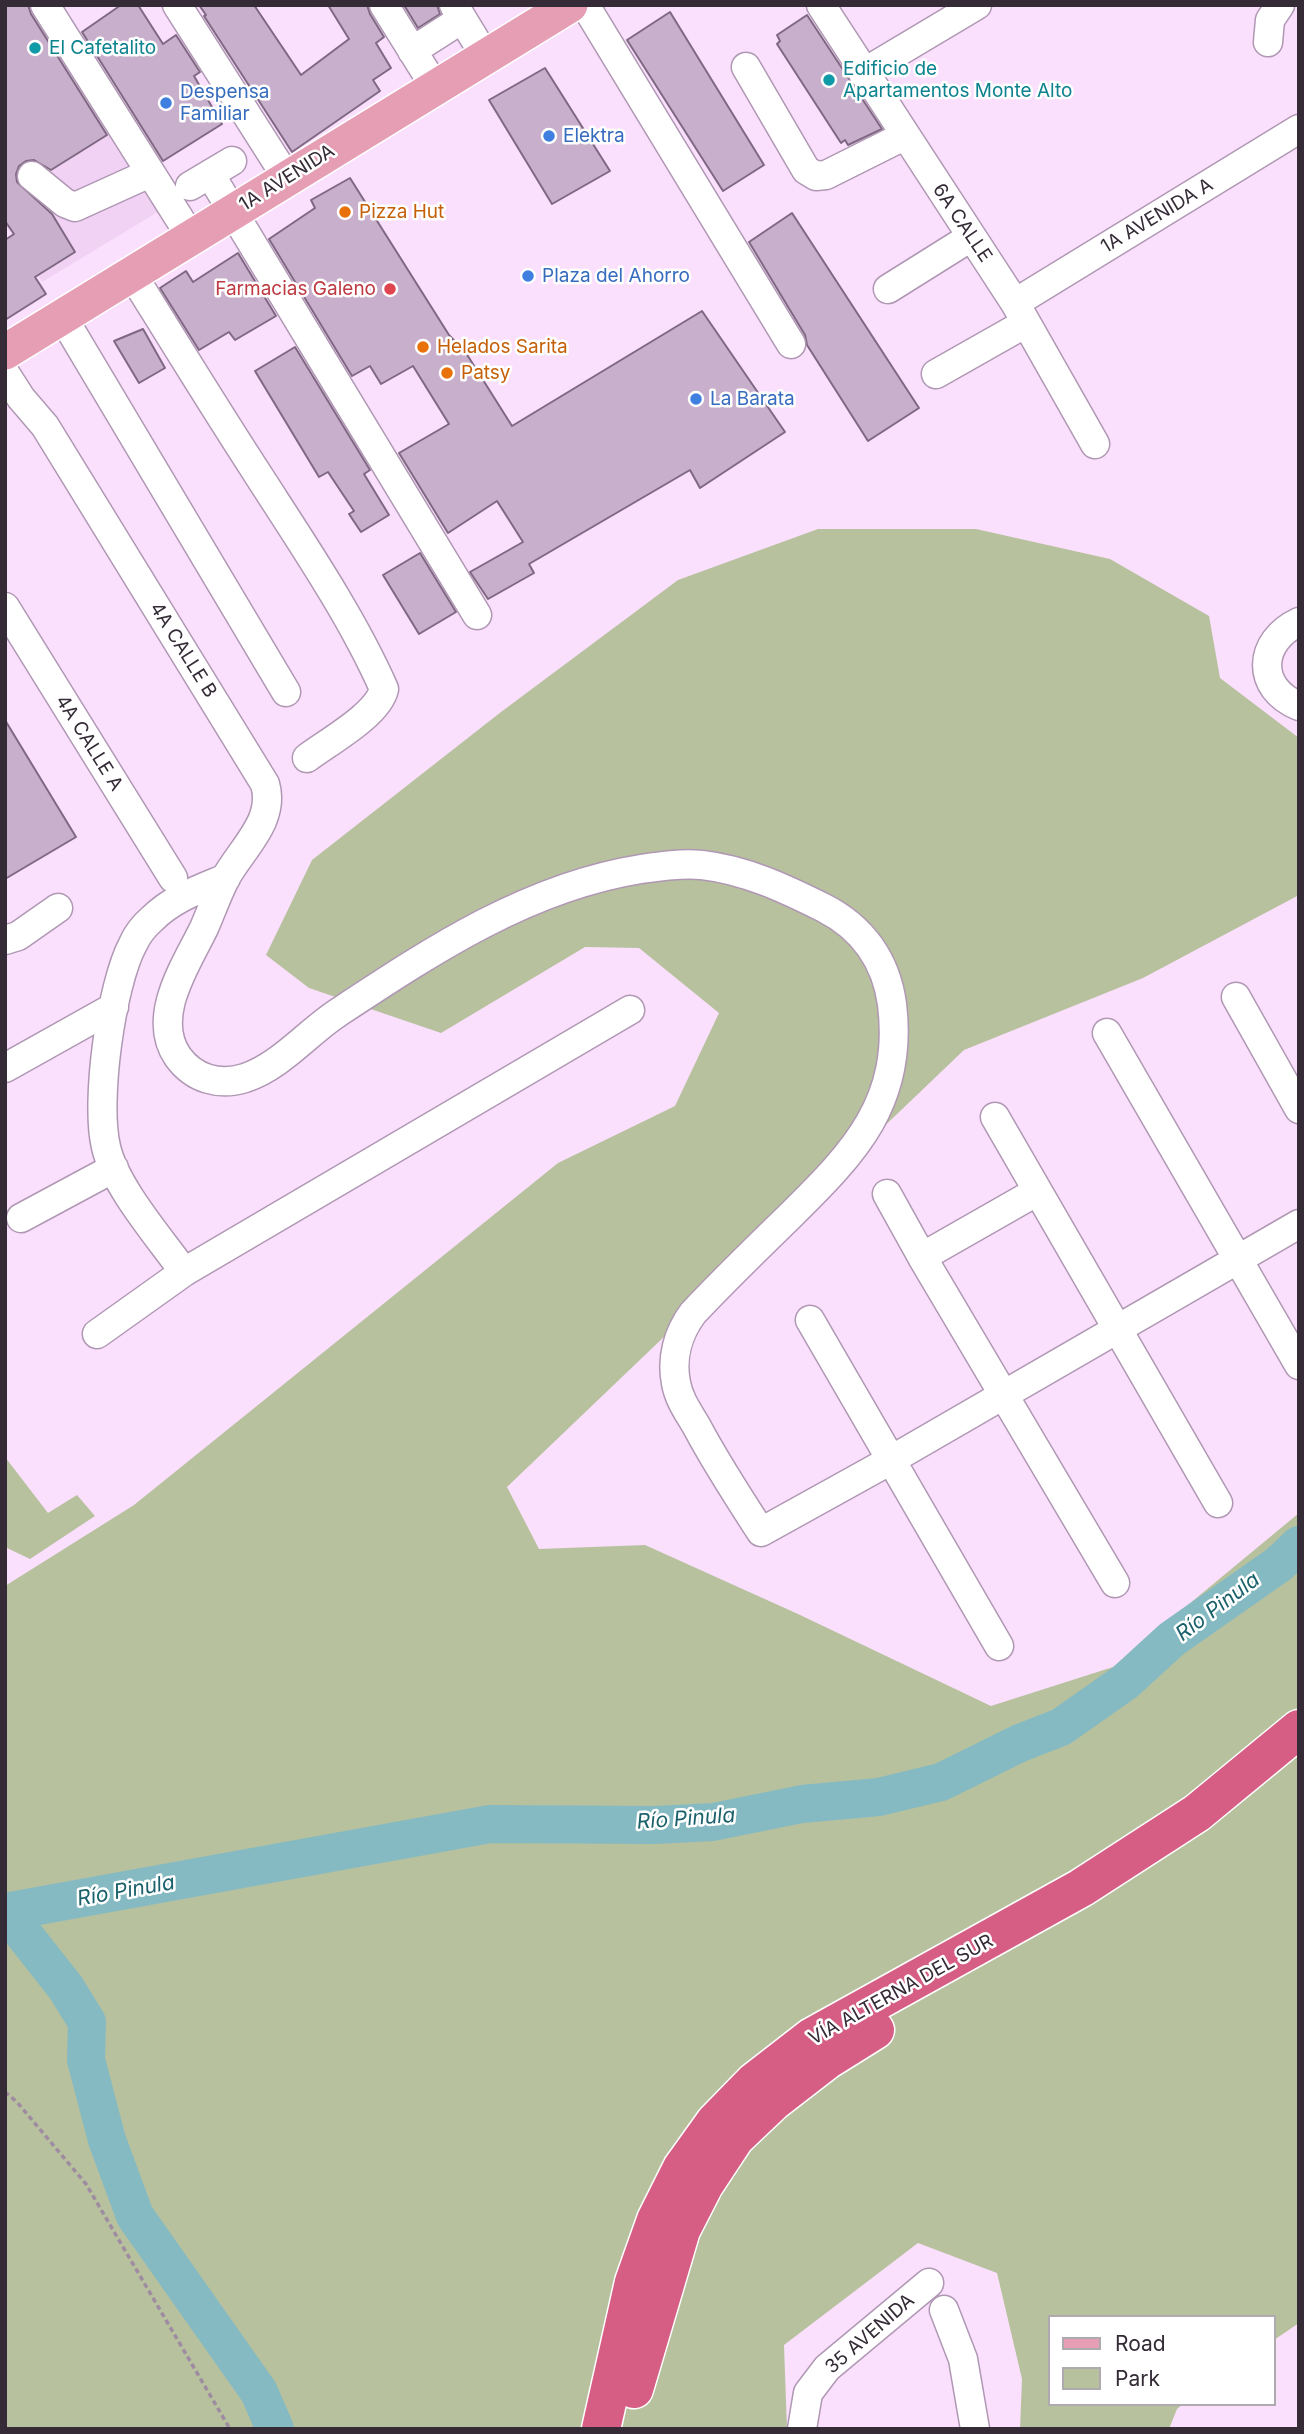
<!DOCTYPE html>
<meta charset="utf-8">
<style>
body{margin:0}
#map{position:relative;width:1304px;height:2434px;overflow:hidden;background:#fae0fd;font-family:Inter,sans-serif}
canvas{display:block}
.frame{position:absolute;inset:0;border:7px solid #342b36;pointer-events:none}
.legend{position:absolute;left:1048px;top:2315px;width:228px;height:91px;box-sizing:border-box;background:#fff;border:2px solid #aeaaaf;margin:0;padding:9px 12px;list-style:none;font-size:21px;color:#342b36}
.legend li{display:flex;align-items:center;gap:14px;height:35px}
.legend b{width:35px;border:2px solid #aeaaaf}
</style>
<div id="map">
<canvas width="1304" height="2434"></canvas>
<div class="frame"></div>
<ul class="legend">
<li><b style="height:9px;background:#e69eb5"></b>Road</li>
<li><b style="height:19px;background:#b7c19e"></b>Park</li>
</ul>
</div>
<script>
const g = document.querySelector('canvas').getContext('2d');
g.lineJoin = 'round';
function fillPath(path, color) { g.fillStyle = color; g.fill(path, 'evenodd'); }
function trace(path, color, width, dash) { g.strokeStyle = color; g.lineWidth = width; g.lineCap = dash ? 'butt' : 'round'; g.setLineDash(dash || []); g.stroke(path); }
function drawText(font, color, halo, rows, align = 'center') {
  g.font = font + ' Inter,sans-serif'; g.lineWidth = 5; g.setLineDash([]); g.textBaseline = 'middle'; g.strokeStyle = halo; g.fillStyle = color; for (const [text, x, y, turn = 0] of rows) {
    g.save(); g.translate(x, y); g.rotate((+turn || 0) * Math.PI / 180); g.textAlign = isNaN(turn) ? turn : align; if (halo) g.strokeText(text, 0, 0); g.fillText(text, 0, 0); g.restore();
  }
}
const built = new Path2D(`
 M5,5H59L181,198L42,282L5,224Z`);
const green = new Path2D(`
 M818,529H976L1110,559L1209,616L1220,678L1299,738V895L1143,978L964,1050L507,1487L539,1549L645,1545L798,1614L991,1706L1113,1667L1299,1513V2323L1274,2340V2317H1050V2404H1183L1177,2409L1169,2429H1020L1022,2379L997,2273L918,2243L784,2345L787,2429H5V1586L134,1505L558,1163L675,1106L719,1013L639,948L585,947L441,1033L309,988L266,955L312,860L501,712L678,580Z
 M5,1457L48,1513L77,1495L95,1516L30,1559L5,1547Z`);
const river = new Path2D(`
 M5,1912L490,1824L655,1825L713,1822L802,1804L879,1797L941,1782L1020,1743L1061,1727L1125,1682L1172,1639L1279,1564L1299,1545
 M7,1913L66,1988L87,2022L86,2060L107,2140L135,2216L259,2392L275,2429`);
const building = new Path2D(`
 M5,5H28L31,14L107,135L51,170L34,160L26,161L19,166L16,174L17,182L52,214L75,252L35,277L46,294L5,320V240L14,234L5,221Z
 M121,5H138L163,44L176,35L200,72L194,76L222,124L163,161L82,32Z
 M199,5H254L301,75L349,39L328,5H367L370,14L384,37L376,43L391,68L373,80L380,91L292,152L204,16L206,15Z
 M404,5H437L440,14L418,28Z
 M670,12L764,165L723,191L627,40Z
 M807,15L882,129L848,145L845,140L841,143L777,44L780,41L777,35Z
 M545,68L610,171L552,204L489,100Z
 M350,178L449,335L466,353L512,426L702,311L785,432L700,488L690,470L529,564L534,573L488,599L470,572L523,542L497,501L448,533L399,453L449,424L413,366L381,384L370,366L352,376L269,239L315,208L311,200Z
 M792,213L919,408L868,441L807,345L805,335L749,242Z
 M238,253L276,316L235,340L229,332L199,350L160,288L186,271L193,282Z
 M143,329L165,368L139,383L114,341Z
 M295,347L370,470L364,474L389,515L361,532L349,514L354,511L328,472L319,477L255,371Z
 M420,553L456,612L419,634L383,575Z
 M5,720L76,837L5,879Z`);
const path = new Path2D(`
 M5,2092L17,2102L86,2184L230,2429`);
const minor = new Path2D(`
 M45,5L191,237
 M177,5L287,178
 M384,5L435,87
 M454,5L485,56
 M585,5L791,344
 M821,5L1015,303L1095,444
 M1268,42L1270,20L1280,5
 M412,51L462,19
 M746,67L806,170L816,176L826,175L904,136
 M863,73L977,5
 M210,174L477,615
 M32,176L65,203L75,207L150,173
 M190,186L232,161
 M132,274C173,340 214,407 257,473C300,540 352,616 384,689C378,715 328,742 307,758
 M888,289L971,237
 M1015,303L1299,129
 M62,316L286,692
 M5,373L21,398L45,426L265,784C276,821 241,849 225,879C217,895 211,912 204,928C186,965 150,1017 178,1057C194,1079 219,1086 245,1078C281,1066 308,1032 339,1012C433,950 528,887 641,869C661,866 682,863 702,865C746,870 786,889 824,908C863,928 886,961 892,1004C904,1101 855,1152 791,1215C758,1247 725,1279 693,1313C678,1333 671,1358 676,1383C679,1400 689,1413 697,1427C716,1463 739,1498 761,1532L891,1460L1299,1224
 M936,374L1026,323
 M5,607L173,878
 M1299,622C1258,641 1255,688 1299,706
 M5,940L18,936L58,908
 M1236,997L1299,1109
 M1107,1033L1299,1365
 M5,1068L114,1007
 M995,1117L1218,1503
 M887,1194L922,1257L1115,1583
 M21,1218L114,1168
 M922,1257L1036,1192
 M184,1272C160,1238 115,1187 106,1147C95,1102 111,985 133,944C137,935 145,925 152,919C173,898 200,889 226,878
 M810,1320L999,1646
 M97,1334L184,1272L630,1010
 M944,2310L963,2359L975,2429
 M802,2429L808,2393L827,2368L929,2283`);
const major = new Path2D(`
 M5,352L570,5`);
const highway = new Path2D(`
 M634,2389L681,2230L704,2185L735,2138L774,2101L827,2060L875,2030
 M601,2429L634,2282L656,2220L682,2168L715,2122L754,2082L812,2037L1081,1888L1197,1813L1299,1729`);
const markers = [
 [35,48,7,"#0f9aa8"],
 [829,80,7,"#0f9aa8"],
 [166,103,7,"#3f7fe0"],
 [549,136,7,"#3f7fe0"],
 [345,212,7,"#e8710a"],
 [528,276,7,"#3f7fe0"],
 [390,289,7,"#e0444e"],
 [423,347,7,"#e8710a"],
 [447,373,7,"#e8710a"],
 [696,399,7,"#3f7fe0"]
];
const cultureNames = [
 ["El Cafetalito",49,48],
 ["Edificio de",843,69],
 ["Apartamentos Monte Alto",843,91]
];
const shopNames = [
 ["Despensa",180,92],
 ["Familiar",180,114],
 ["Elektra",563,136],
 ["Plaza del Ahorro",542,276],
 ["La Barata",710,399]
];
const streetNames = [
 ["1A AVENIDA",287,178,-32],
 ["1A AVENIDA A",1157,216,-31],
 ["6A CALLE",962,223,56],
 ["4A CALLE B",183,650,58],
 ["4A CALLE A",89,743,58],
 ["VÍA ALTERNA DEL SUR",901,1990,-29],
 ["35 AVENIDA",870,2334,-41]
];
const foodNames = [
 ["Pizza Hut",359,212],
 ["Helados Sarita",437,347],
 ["Patsy",461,373]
];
const healthNames = [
 ["Farmacias Galeno",376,289]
];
const waterNames = [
 ["Río Pinula",1218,1607,-37],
 ["Río Pinula",686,1819,-4],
 ["Río Pinula",126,1891,-10]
];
fillPath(built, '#f1d2f5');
fillPath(green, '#b7c19e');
trace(river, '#86bac2', 38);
fillPath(building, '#c8afcb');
trace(building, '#7f6982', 2);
trace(minor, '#b098b4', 31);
trace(major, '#fff', 38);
trace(highway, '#fff', 41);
trace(path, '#9f8ca1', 3.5, [5, 3.5]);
trace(minor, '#fff', 28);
trace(major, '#e69eb5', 35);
trace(highway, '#d65e84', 38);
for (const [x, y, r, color] of markers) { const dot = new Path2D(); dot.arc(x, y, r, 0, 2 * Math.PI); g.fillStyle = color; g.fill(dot); trace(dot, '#fff', 2.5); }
drawText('19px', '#0d838f', '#fff', cultureNames, 'left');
drawText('19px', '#366cbe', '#fff', shopNames, 'left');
drawText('19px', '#342b36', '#fff', streetNames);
drawText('19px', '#c56008', '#fff', foodNames, 'left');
drawText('19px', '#be3a42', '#fff', healthNames, 'right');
drawText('italic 21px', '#1b616b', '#fff', waterNames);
</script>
